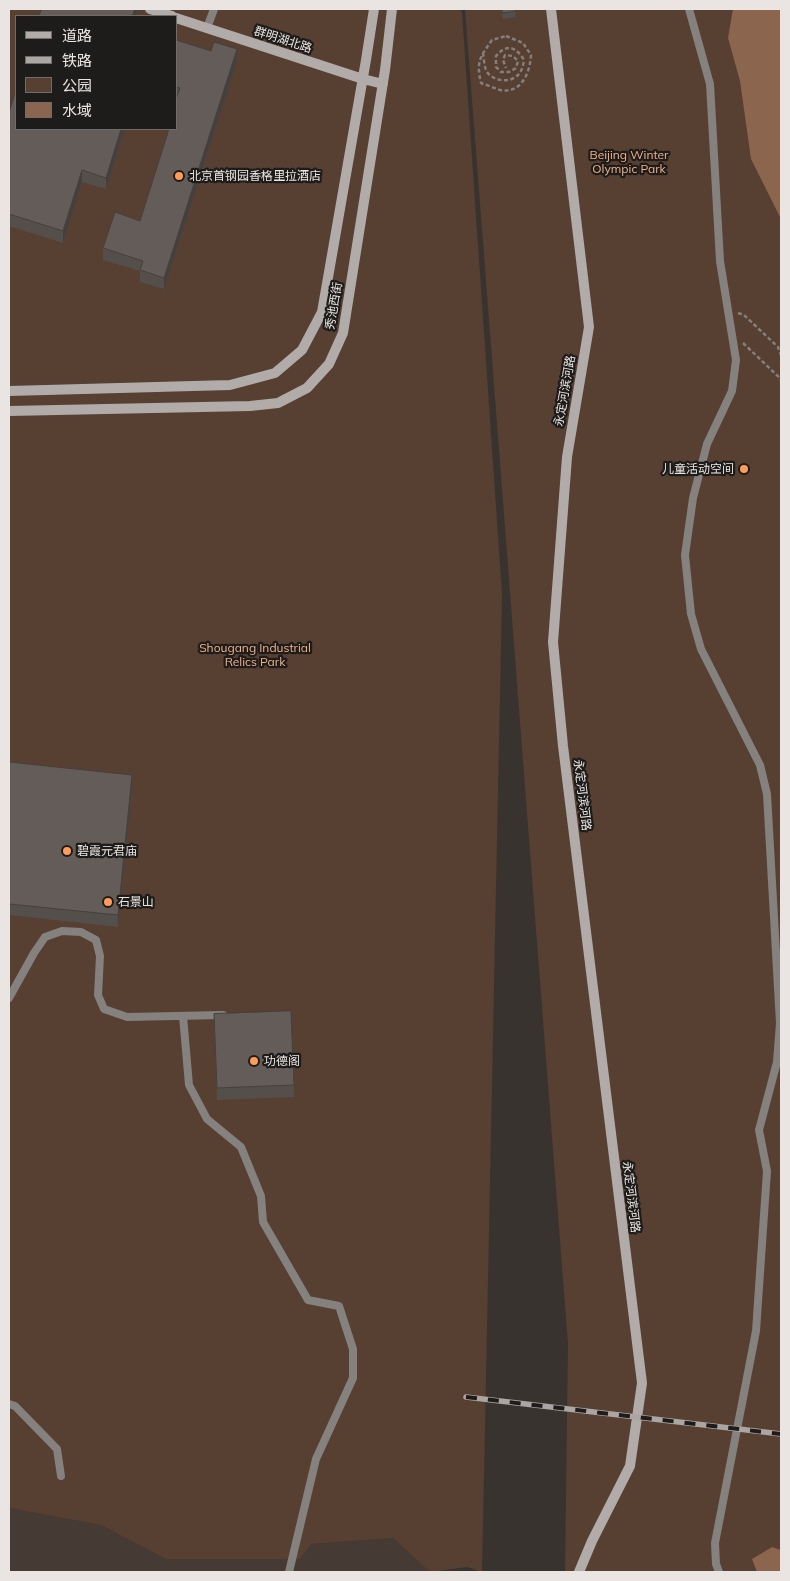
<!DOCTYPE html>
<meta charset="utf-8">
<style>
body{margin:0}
#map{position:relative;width:790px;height:1581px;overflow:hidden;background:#393330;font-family:Mulish,"Noto Sans SC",sans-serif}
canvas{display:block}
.frame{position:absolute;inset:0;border:10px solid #eae5e3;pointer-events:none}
.legend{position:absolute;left:15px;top:15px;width:162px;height:115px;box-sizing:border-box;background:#1e1c1a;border:1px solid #706c6a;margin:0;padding:6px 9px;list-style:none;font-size:15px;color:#eae5e3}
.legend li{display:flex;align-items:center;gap:10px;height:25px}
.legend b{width:25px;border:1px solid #706c6a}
</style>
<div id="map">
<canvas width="790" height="1581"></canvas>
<div class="frame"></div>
<ul class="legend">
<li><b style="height:6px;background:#b1aca9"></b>道路</li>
<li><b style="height:6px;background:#aba5a3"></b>铁路</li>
<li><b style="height:14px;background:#573f31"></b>公园</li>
<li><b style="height:14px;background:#8b654e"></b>水域</li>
</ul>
</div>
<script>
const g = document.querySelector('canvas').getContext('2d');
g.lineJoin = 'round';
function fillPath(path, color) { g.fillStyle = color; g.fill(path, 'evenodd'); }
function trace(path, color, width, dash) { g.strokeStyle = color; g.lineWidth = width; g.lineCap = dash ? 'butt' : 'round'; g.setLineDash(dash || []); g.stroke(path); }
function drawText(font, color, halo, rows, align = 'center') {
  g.font = font + ' Mulish,"Noto Sans SC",sans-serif'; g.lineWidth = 4.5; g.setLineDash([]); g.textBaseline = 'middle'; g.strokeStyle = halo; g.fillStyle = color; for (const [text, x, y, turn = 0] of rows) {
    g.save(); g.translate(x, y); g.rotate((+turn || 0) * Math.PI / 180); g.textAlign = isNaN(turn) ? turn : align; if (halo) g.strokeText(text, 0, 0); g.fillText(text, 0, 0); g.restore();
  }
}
const built = new Path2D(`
 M9,1508L101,1525L166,1559L311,1544L393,1538L430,1572H9Z`);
const green = new Path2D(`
 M9,9H460L462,13L502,594L482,1572L467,1567L430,1572L393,1538L311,1544L300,1559H166L101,1525L9,1508ZM16,16H176V129H16Z
 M465,9H781V1572H565L568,1344Z`);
const water = new Path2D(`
 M733,9H781V219L751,159L740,81L728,38Z
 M772,1547L781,1550V1572H757L752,1559Z`);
const path = new Path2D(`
 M506,36L523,43L531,55C530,72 522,94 500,90C494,88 487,85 481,83C476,62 480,57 492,40Z
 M483,53C484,58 484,65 486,70C491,81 509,84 518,75C522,71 523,66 524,60C516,47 507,43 496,56V67L501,72H509L516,68L518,61L513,56L505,55L503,60L506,68
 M738,313L744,315L778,347L781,355
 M743,343L781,379V386`);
const lane = new Path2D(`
 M689,9L710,84L720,261L736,360L732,391L707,444L693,498L685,555L691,614L701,649L760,765L767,794L780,1023L777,1062L759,1130L767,1171L756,1331L715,1543L716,1564L719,1572
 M207,28L214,9
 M9,998L34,953L45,937L62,931L81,932L96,940L100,956L98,995L104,1009L127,1017L223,1015
 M183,1016L189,1085L207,1119L241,1147L261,1196L263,1222L308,1300L339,1306L353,1349V1378L316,1459L289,1572
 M9,1404L15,1406L57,1449L61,1476`);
const secondary = new Path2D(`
 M150,9L172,16
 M551,9L589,327L567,457L553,642L563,746L642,1383L630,1466L592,1541L579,1572
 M176,18L363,79L383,84
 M9,391L230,385L275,373L302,350L322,312L366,60L374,9
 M9,411L250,406L278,403L307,388L329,364L343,333L385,70L392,9`);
const rail = new Path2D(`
 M466,1397L781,1434`);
const wall = new Path2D(`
 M501,9H515L516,17L503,19Z
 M176,40L237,61L164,289L140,282V271L103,260V248L140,221L176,129Z
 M9,113L16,129H125L106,189L82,182L63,243L9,226Z
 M9,762L132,787L118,927L9,915Z
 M214,1014L294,1085V1097L217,1100Z`);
const shadedWall = new Path2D(`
 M135,9H137L136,16H132Z
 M237,49V61L164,289V278Z
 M121,129H125L106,189V178Z
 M82,170V182L63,243V231Z
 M132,775V787L118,927V915Z`);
const building = new Path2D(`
 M42,9H135L132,16H39Z
 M502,9H515L516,11L503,13Z
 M176,40L211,51L214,42L237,49L164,278L140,270L143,261L103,248L115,212L140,221L169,129H176V99L180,88L176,87Z
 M16,90V129H121L106,178L82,170L63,231L9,214V113Z
 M9,762L132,775L118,915L9,904Z
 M291,1011L294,1085L217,1088L214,1014Z`);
const markers = [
 [179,176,5,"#ff9b5b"],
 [744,469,5,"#ff9b5b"],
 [67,851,5,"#ff9b5b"],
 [108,902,5,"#ff9b5b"],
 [254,1061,5,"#ff9b5b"]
];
const streetNames = [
 ["群明湖北路",283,40,18],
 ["秀池西街",334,306,-80],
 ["永定河滨河路",565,391,-80],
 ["永定河滨河路",582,795,83],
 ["永定河滨河路",631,1197,83]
];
const parkNames = [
 ["Beijing Winter",629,155],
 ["Olympic Park",629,169],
 ["Shougang Industrial",255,648],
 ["Relics Park",255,662]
];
const poiNames = [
 ["北京首钢园香格里拉酒店",189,176],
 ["儿童活动空间",734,469,"right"],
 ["碧霞元君庙",77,851],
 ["石景山",118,902],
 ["功德阁",264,1061]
];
fillPath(built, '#463a34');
fillPath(green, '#573f31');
fillPath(water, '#8b654e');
trace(path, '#847f7c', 2.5, [4, 2.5]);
trace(lane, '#84817f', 8);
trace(secondary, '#b1aca9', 10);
trace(rail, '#aba5a3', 5.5);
trace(rail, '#1e1c1a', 4, [11]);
fillPath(wall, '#554f4c');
fillPath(shadedWall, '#45403e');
fillPath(building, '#635c58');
trace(building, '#45403e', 1);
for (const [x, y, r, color] of markers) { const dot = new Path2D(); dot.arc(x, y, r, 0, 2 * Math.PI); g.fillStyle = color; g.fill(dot); trace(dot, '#1e1c1a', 2); }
drawText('12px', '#eae5e3', '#1e1c1a', streetNames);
drawText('12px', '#f1b18b', '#1e1c1a', parkNames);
drawText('12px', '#eae5e3', '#1e1c1a', poiNames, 'left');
</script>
